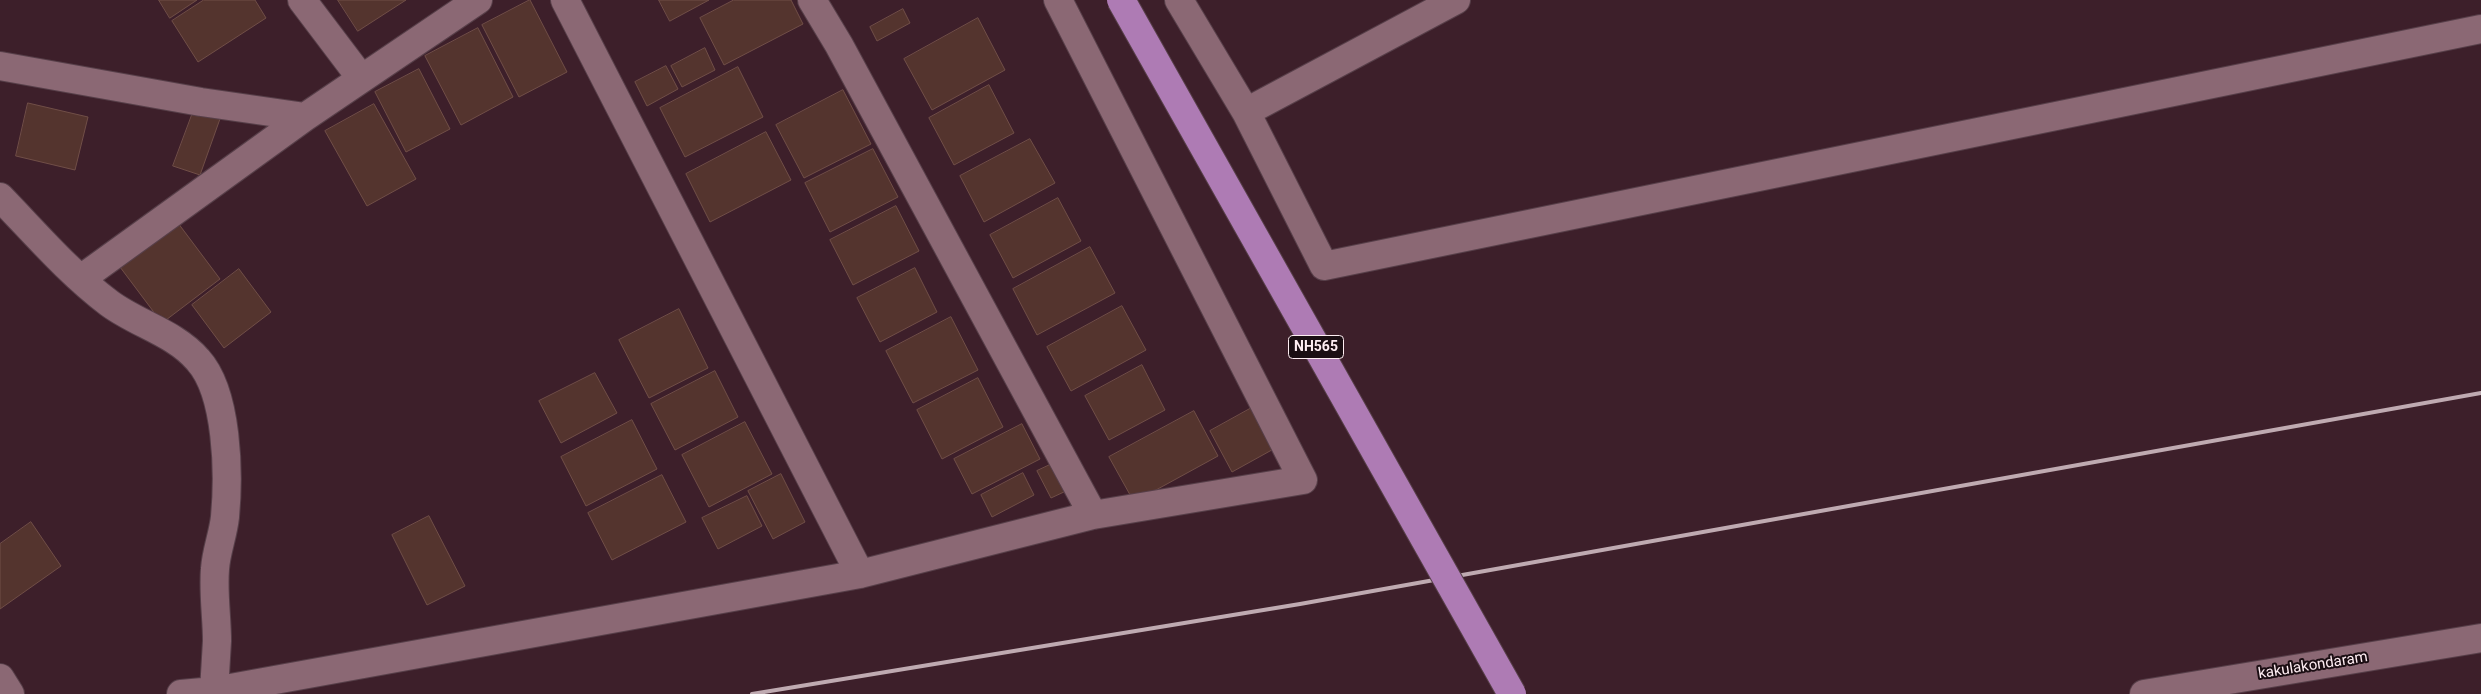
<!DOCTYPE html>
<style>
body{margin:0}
canvas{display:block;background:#3d1f2a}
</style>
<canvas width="2481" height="694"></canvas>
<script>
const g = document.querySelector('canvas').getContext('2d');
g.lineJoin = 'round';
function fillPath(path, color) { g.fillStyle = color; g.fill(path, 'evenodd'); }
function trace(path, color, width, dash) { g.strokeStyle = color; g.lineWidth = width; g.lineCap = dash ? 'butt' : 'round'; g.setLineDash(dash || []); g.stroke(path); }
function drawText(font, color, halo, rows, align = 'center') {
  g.font = font + ' Roboto,sans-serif'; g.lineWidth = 4; g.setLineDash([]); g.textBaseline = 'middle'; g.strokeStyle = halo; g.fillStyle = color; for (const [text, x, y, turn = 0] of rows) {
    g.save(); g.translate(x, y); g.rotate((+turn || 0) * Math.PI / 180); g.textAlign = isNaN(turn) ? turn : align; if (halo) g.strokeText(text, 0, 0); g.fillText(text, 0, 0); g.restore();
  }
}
const building = new Path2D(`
 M159,0H197L170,18Z
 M204,0H255L266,18L198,62L172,21Z
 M338,0H406L358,31Z
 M530,0L567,72L519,97L482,25Z
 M659,0H709L670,21Z
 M734,0H791L803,24L724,65L700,18Z
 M903,9L910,23L877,41L870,27Z
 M978,18L1005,70L932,110L904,59Z
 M478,28L513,97L461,125L425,56Z
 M705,48L715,70L682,87L671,66Z
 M666,66L678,89L647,106L635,82Z
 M738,67L763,117L685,157L660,108Z
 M419,69L450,129L406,152L375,92Z
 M989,85L1014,133L954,165L929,118Z
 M843,90L871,144L804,178L776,125Z
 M28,103L88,117L75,170L16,156Z
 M374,104L416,179L367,206L325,131Z
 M195,107L221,116L200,175L173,166Z
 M766,132L791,180L710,222L686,174Z
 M1030,139L1055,183L984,222L960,176Z
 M873,149L898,197L830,232L805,183Z
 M1058,198L1081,241L1013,278L990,235Z
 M896,206L919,251L853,285L830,240Z
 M175,219L220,279L162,323L117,263Z
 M1090,247L1115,293L1037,335L1013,289Z
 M915,268L937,312L880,342L857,298Z
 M239,269L271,312L224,348L192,305Z
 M1122,306L1146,350L1071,391L1047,347Z
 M679,309L708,368L649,398L619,340Z
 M951,317L978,370L913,403L886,351Z
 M1142,365L1165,410L1109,440L1085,396Z
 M715,371L738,417L675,450L651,404Z
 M595,373L617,413L561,443L539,401Z
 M978,378L1003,427L942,459L917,410Z
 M1257,405L1279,446L1232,472L1210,431Z
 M1194,411L1218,456L1134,502L1109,457Z
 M632,420L657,469L586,506L561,457Z
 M745,422L772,474L709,507L682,455Z
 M1022,424L1040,459L972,494L954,459Z
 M1052,464L1066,491L1051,498L1037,471Z
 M1023,473L1034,495L992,517L981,495Z
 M781,474L805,522L773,539L748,491Z
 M662,475L686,522L612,560L588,513Z
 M747,496L762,526L718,549L702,518Z
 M429,516L465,586L427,605L392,535Z
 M31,522L61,566L0,609V544Z`);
const minor = new Path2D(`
 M302,0L361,78
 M565,0L860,574
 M812,0L839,45L1093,515
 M1179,0L1246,112L1324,266L2481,29
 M0,66L201,102L305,117L478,0
 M1246,112L1456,0
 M0,197C35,233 69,273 109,303C137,324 175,333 198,360C228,393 229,474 225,517C223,535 216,552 215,569C213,593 217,618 217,641C216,658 215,674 214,691
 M82,278L305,117
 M0,678L10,694
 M181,694L214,691L860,574L1093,515L1303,480L1058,0
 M2144,694L2481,638`);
const rail = new Path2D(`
 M752,694L1300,604L2481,393`);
const highwayBridge = new Path2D(`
 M1121,0L1512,694`);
const shields = [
 [1316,347,55]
];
const shieldNames = [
 ["NH565",1316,347]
];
const streetNames = [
 ["kakulakondaram",2313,666,-9]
];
fillPath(building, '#54342e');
trace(building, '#704e47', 1);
trace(minor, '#573f49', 30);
trace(minor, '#8b6874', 28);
trace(rail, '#bfaab1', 4);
trace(highwayBridge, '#573f49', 30, []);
trace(highwayBridge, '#ae7bb4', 28);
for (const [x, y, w] of shields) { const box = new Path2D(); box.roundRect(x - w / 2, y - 11.5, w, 23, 4); g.fillStyle = '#1b0e13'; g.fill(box); trace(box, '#feedf2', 1); }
drawText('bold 14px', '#feedf2', null, shieldNames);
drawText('15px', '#feedf2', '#1b0e13', streetNames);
</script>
